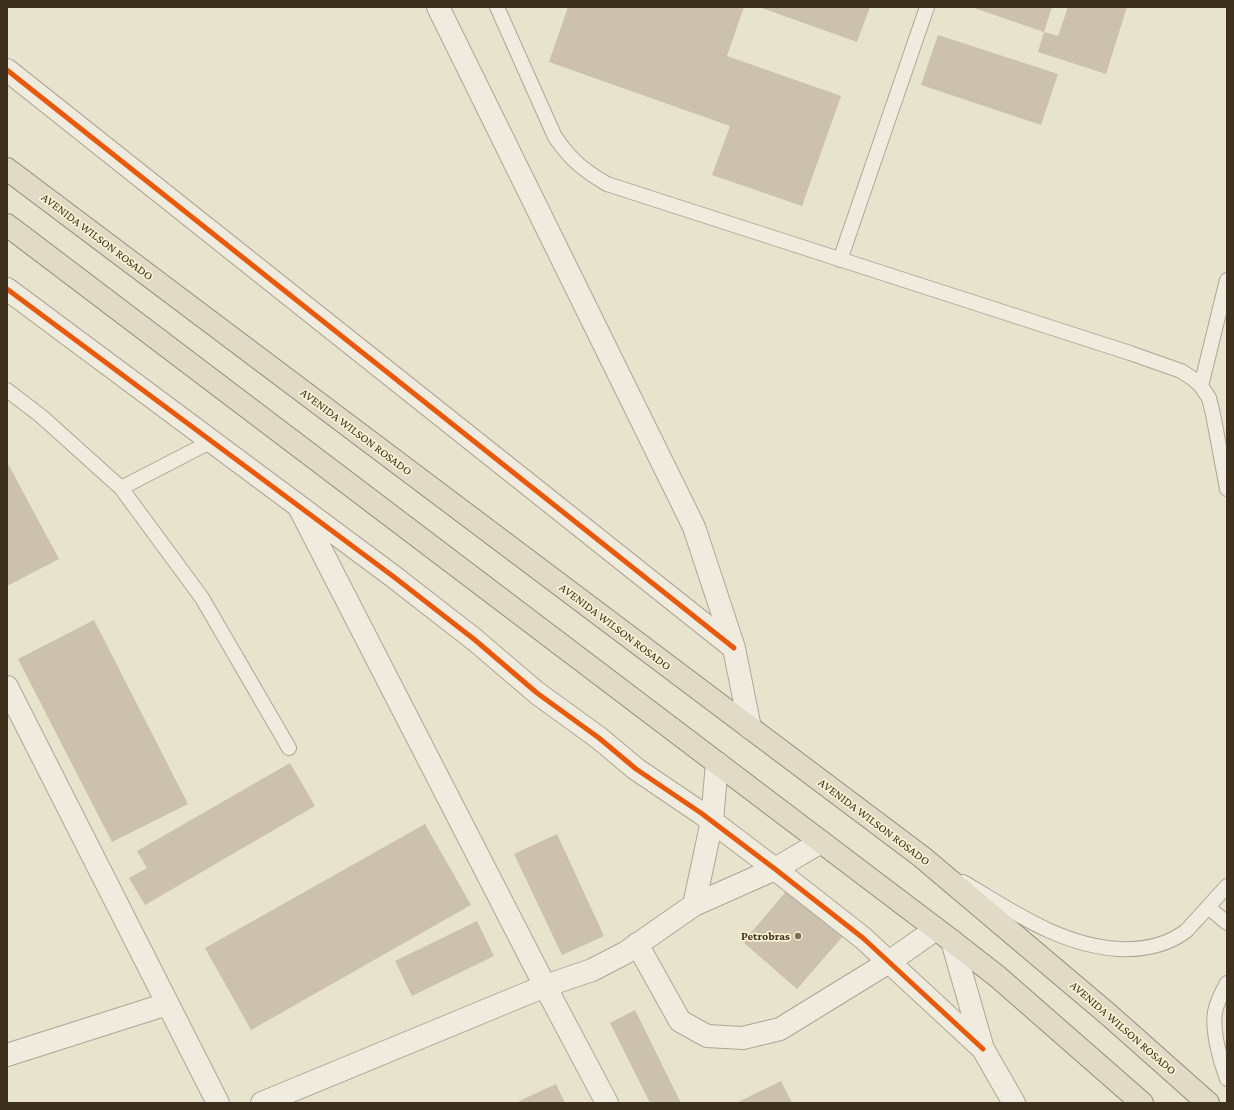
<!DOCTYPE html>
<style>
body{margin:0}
#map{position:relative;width:1234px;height:1110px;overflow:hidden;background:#e8e3cc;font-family:"Crimson Pro",serif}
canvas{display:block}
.frame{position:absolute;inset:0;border:8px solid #3d301c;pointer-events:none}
</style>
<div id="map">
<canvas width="1234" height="1110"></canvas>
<div class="frame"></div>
</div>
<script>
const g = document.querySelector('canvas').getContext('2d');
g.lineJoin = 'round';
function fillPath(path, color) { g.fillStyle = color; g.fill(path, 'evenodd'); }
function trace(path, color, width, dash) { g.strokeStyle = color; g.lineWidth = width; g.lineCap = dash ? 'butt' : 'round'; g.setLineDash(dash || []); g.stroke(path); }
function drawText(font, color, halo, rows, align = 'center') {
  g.font = font + ' "Crimson Pro",serif'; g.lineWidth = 3.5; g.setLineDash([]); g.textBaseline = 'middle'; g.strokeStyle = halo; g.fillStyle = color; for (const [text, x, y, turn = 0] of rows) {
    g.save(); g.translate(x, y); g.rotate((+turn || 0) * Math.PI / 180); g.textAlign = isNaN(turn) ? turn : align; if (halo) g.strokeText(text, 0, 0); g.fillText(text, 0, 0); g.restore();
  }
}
const building = new Path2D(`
 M568,7H744L727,56L841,96L802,206L712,175L730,126L549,62Z
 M759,7H870L857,42Z
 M971,7H1052L1044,32Z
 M1068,7H1127L1106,74L1038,52L1044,32L1058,36Z
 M938,35L1058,74L1041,125L921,85Z
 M7,462L59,559L7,586Z
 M94,620L188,804L112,842L18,659Z
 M290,763L315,806L145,905L129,878L147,868L137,851Z
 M425,824L471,905L251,1030L205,948Z
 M557,834L604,936L562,955L514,854Z
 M789,888L844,935L797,989L743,942Z
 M477,921L494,956L412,996L395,961Z
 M635,1010L681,1103H650L610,1023Z
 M781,1081L792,1103H736Z
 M556,1084L565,1103H520L519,1101Z`);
const service = new Path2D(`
 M497,7L555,137C571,160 583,170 607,184L1130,353L1181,371L1192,378L1201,386L1209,398L1213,414L1227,489
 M840,260L927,7
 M1201,386L1227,280
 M7,390L41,416L121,488L202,598L289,748
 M121,488L212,441
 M963,882C1012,911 1061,946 1120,949C1144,950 1166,946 1186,931C1190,927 1194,922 1198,918C1208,907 1217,897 1227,886
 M1208,907L1227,923
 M1227,983C1222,992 1217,1002 1215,1012C1212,1031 1220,1060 1227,1079`);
const minor = new Path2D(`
 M438,7L694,527L734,648L750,728
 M7,70L734,648
 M7,289L394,577L475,640L537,693L599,738L636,769L701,813L775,869L863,938L983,1049
 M300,509L545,986L607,1103
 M7,687L218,1103
 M694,905L712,821L717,763
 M952,941L983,1049L1014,1103
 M637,944L680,1021L707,1036L743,1038L780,1029L889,962L936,929
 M7,1055L167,1004
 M262,1103L545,986L592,970L625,953L694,905L775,869L821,842`);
const trunk = new Path2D(`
 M7,169L922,857L1109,1015L1208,1103
 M7,225L952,941L998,977L1142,1103`);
const cycleway = new Path2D(`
 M7,70L734,648
 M7,289L394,577L475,640L537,693L599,738L636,769L701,813L775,869L863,938L983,1049`);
const markers = [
 [798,936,4,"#796f5a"]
];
const streetNames = [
 ["AVENIDA WILSON ROSADO",97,237,37],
 ["AVENIDA WILSON ROSADO",356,432,37],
 ["AVENIDA WILSON ROSADO",615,627,37],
 ["AVENIDA WILSON ROSADO",874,822,37],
 ["AVENIDA WILSON ROSADO",1123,1028,41]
];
const poiNames = [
 ["Petrobras",790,936]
];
fillPath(building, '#ccc1ad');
trace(service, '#ada696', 16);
trace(minor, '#ada696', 24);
trace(trunk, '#928c7c', 24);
trace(service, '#efecdf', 14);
trace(minor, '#efecdf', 22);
trace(trunk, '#e1dac6', 22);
trace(cycleway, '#e8590c', 5);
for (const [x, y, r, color] of markers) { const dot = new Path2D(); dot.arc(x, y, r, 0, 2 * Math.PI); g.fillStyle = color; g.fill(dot); trace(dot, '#f9f2d2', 1.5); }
drawText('12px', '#3d301c', '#f9f2d2', streetNames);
drawText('bold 12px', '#3d301c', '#f9f2d2', poiNames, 'right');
</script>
